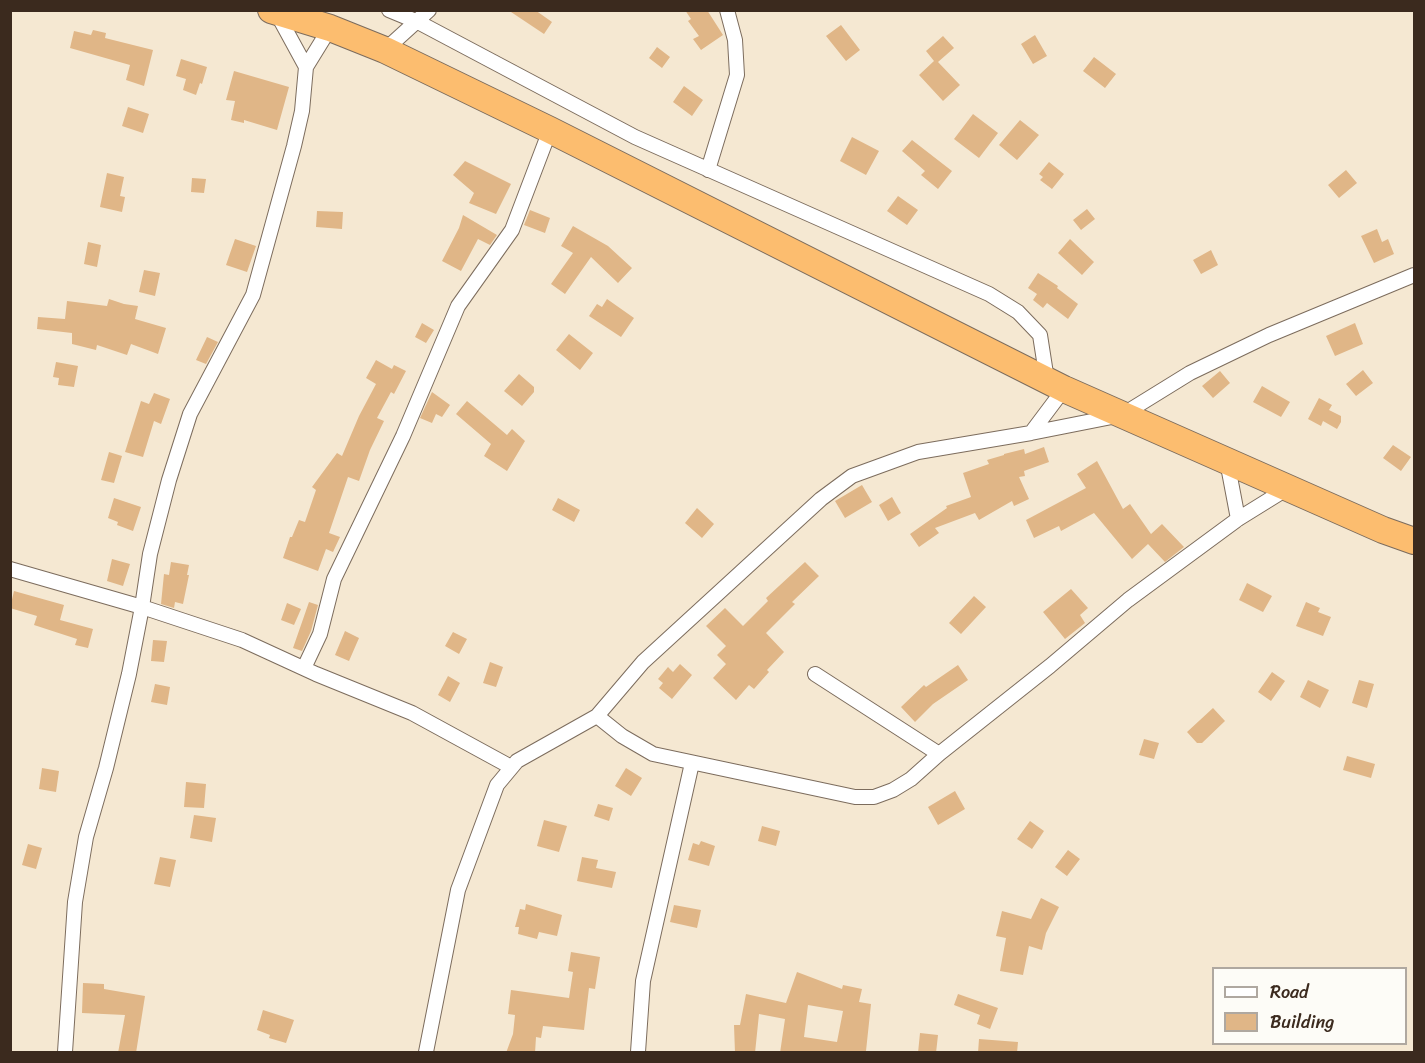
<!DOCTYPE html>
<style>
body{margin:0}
#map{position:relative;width:1425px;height:1063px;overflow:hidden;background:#f5e8d2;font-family:Sriracha,sans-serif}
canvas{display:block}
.frame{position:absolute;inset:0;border:12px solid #3b2a1e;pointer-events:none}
.legend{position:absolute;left:1212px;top:967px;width:195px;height:78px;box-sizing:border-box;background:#fdfcf7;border:2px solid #afa8a0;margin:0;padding:8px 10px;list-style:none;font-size:18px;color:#3b2a1e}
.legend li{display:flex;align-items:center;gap:12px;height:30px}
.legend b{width:30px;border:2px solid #afa8a0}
</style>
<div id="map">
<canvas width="1425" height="1063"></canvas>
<div class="frame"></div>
<ul class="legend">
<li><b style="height:8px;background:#fff"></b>Road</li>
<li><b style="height:16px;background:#e0b687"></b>Building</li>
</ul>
</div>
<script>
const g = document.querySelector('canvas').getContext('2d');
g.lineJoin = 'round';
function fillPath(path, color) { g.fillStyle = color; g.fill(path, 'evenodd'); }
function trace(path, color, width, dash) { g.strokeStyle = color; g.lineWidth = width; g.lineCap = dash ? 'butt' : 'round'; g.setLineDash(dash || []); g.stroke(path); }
const building = new Path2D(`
 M508,10H535L552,22L544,34Z
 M685,10H707L723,35L701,50L693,39L699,36L688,21L691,19Z
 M841,25L860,50L846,61L826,36Z
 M93,30L106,33L105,38L153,50L144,86L126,80L130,65L70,48L74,31L91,35Z
 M1035,35L1047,56L1033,64L1021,44Z
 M943,36L954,48L938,62L960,85L943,101L919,75L934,61L926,51Z
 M657,47L670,57L662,68L649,58Z
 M1094,57L1116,74L1105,88L1083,71Z
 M181,59L207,67L202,84L200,83L196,95L183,90L186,79L176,76Z
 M234,71L289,87L277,130L244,120V123L231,120L235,101L226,100Z
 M684,86L703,100L692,116L673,102Z
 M128,107L149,114L143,133L122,126Z
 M973,114L998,133L979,158L954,139Z
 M1020,120L1039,135L1017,160L999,145Z
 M852,137L879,151L866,175L840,161Z
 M912,140L952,171L938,189L921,175L925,171L902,151Z
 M465,161L511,184L496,214L469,203L474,193L453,175Z
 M1049,162L1064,174L1052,189L1040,180L1043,177L1039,174Z
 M1346,170L1357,183L1339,198L1328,185Z
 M107,173L124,177L120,196L125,197L122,212L100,207Z
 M192,178L206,179L204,193L191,192Z
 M898,196L918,210L907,225L887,211Z
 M1087,209L1095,219L1081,230L1073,220Z
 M530,210L550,218L545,233L524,225Z
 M317,211L343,212L342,229L316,227Z
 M463,215L497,235L490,245L478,239L461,271L442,261L459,228Z
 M573,226L608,246L632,268L618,283L591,257L565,294L551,284L573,253L561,246Z
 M1377,229L1382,242L1388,239L1394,254L1374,263L1361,236Z
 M235,239L256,246L247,272L226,265Z
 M1070,239L1094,262L1082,275L1058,253Z
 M88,242L101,245L97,267L84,264Z
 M1211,250L1218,265L1201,274L1193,260Z
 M144,270L160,273L155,296L139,292Z
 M1038,273L1058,286L1057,288L1078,304L1068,319L1047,303L1043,308L1033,300L1037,294L1028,288Z
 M109,299L124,304L138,306L135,319L166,328L158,354L131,344L127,355L97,345L96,350L72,344V333L37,329L38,317L65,319L67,301L107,306Z
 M607,299L634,318L621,337L589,316L597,304L602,307Z
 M422,323L434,330L426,343L415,337Z
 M1355,323L1363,344L1335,356L1326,336Z
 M569,334L593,353L580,370L556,350Z
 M207,337L218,342L206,364L196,360Z
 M376,360L392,369L394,365L406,371L394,394L391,392L377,418L384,421L370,450L359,481L348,477L329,533L340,537L333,552L326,549L318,571L283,558L290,537H292L299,520L305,522L316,490L312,487L337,453L342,456L359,416L376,384L366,378Z
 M56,362L78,366L74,387L58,385L59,378L53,377Z
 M1363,370L1373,383L1356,396L1346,384Z
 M1220,371L1230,383L1213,398L1202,386Z
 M519,374L534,387V392L522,406L504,391Z
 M1262,386L1290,402L1281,417L1253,402Z
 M432,392L450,405L442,417L436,414L432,423L420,418Z
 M154,393L170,399L161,424L154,421L143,457L125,452L141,401L149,404Z
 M1319,398L1332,405L1329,410L1341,416V422L1337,429L1323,421L1321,426L1308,419Z
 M467,401L507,435L512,429L525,441L507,471L484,456L491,444L456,414Z
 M1393,445L1411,457L1401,471L1383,458Z
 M1044,447L1049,462L1024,471L1025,476L1019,477L1029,499L1014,506L1012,501L979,520L975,513L935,528L939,533L919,547L910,534L947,508L946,506L971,497L963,473L989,464L987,460L1004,455V454L1024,449L1025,454Z
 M109,452L122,456L114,483L101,480Z
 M1097,461L1123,509L1130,504L1151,534L1162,524L1184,547L1165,562L1148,544L1132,559L1094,513L1061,531L1059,526L1034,538L1026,520L1086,488L1077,474Z
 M862,485L872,502L845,518L835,501Z
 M892,497L901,513L888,521L879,505Z
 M114,498L141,507L133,531L117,525L118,522L108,518Z
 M558,498L580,510L574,522L552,510Z
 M697,508L714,524L702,538L685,523Z
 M112,559L130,564L123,586L107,581Z
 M171,562L189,565L187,575H189L183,604L175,602L174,608L161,604L164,574L169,575Z
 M805,562L819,576L792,602L795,604L766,633L784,652L767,670L769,672L754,689L749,685L736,700L713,678L726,664L717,655L726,646L706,626L725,608L743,626L768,601L766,598Z
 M1247,583L1272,596L1263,612L1239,600Z
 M1071,589L1088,608L1080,615L1085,623L1065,639L1043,612Z
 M14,591L64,605L60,620L93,629L88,648L75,645L77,639L34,625L37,616L10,608Z
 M974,596L986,607L961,634L949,623Z
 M309,602L318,605L311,631L302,651L293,648Z
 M1306,602L1320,608L1318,612L1331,617L1323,636L1296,626Z
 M287,603L301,609L294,625L281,620Z
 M345,631L359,638L349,661L335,655Z
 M453,632L467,639L459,654L445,646Z
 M153,640L167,641L164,662L151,661Z
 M490,662L503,667L496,687L483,683Z
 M680,664L692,675L672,699L659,688L663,683L658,679L668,667L673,672Z
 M958,665L968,680L933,704L915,722L901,707L924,685L926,687Z
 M1272,672L1285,681L1271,701L1258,692Z
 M448,676L460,683L450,702L438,695Z
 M1308,680L1329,690L1320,708L1300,697Z
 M1359,680L1374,684L1367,708L1352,703Z
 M155,684L170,687L167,705L151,702Z
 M1213,708L1225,721L1202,743H1197L1187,732Z
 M1144,739L1159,743L1154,759L1139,755Z
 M1347,756L1375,764L1371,778L1343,770Z
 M42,768L59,771L56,792L39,789Z
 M626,768L642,778L631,796L615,786Z
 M186,782L206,784L204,808L184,807Z
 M955,791L965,809L938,825L928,807Z
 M598,804L613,808L609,821L594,816Z
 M194,815L216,818L212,842L190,838Z
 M544,820L567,826L559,852L537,846Z
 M1030,821L1044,831L1032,849L1017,839Z
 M762,826L780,831L776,846L758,841Z
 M701,841L715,846L709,866L688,860L693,843L699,845Z
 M28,844L42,848L36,869L22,865Z
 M1068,850L1080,859L1067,876L1055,867Z
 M160,857L176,860L170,887L154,884Z
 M582,857L598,860L596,868L616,872L612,888L577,881Z
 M1041,898L1059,907L1046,933L1042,950L1029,946L1023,975L1000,971L1006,938L996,936L1002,911L1031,919Z
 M526,904L562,915L557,936L539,932L537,939L518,934L519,927H515L520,909L525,910Z
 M674,905L701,910L697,928L670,922Z
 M571,952L600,957L595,989L589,988L584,1030L543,1026L541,1038L536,1037L535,1053H506L513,1034L515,1015L508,1014L511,990L569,998L573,972L568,971Z
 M797,972L842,989L843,985L862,989L859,1002L871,1004L866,1051L780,1053L785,1019L759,1014L755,1053H735L734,1025H740L746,994L786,1003ZM808,1005L843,1011L837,1042L804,1037Z
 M83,983L104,984V989L145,996L136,1053H118L125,1015L82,1013Z
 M958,994L998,1008L990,1029L977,1024L980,1015L954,1005Z
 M263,1010L294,1020L286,1043L269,1038L270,1035L257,1030Z
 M920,1033L938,1035L936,1053H918Z
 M979,1039L1018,1042L1017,1053H978Z`);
const street = new Path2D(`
 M389,10L418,22L635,137L989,294L1018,312L1040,335L1047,380
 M276,12L306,67
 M385,50L429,10
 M708,170L737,75L735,40L727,10
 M1031,433L1122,415L1190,373L1269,335L1414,275
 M1227,461L1238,519
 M10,569L142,607L242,640L316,674L412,713L511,767
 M304,668L320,634L334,579L403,436L458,306L512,230L550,130
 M815,674L939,754
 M597,716L622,736L653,754L855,797H874L893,790L911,779L939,754L1050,666L1128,600L1238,519L1288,488
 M65,1052L75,902L86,837L106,768L129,674L142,607L150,554L169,480L190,414L253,295L294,146L302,111L306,67L330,28
 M426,1052L458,890L497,785L517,761L597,716L643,662L821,499L852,476L918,452L1031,433L1064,389
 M638,1052L643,981L692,763`);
const highway = new Path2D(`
 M271,10L330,28L385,50L550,130L1064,389L1383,530L1414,541`);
fillPath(building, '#e0b687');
trace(street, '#7c6c5d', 16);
trace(highway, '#7c6c5d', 28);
trace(street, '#fff', 14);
trace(highway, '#fcbd6f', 26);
</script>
